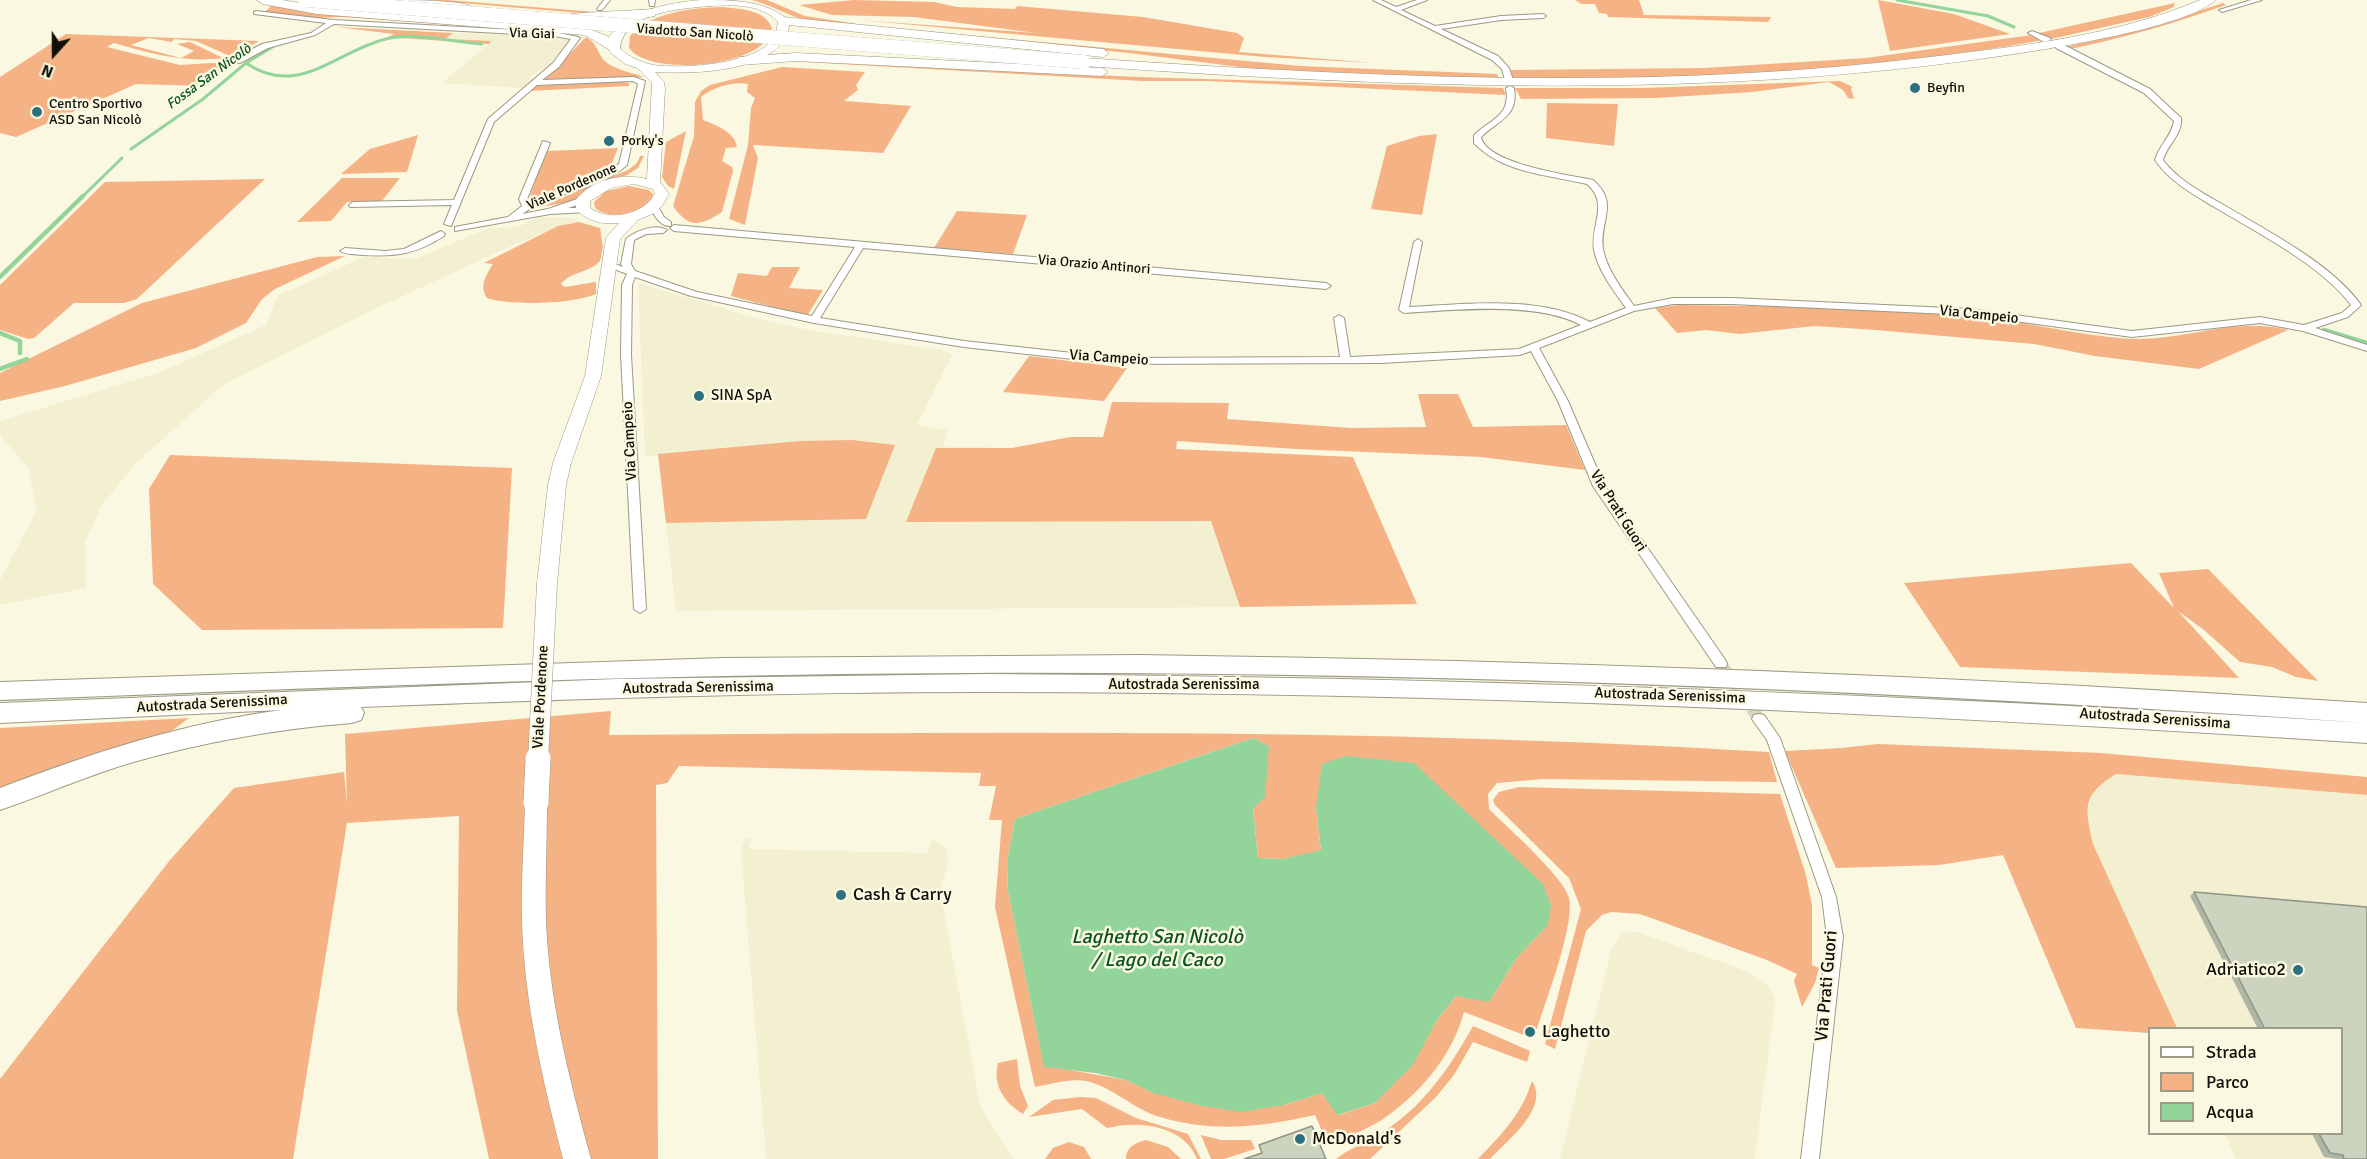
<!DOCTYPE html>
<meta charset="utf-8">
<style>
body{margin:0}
#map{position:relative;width:2367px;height:1159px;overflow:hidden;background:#fbf8e1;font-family:Signika,sans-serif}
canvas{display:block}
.legend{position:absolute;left:2148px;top:1027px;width:195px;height:108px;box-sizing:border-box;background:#fbf8e1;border:2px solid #9d9b8a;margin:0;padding:8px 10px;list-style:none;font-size:18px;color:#100f07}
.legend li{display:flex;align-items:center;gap:12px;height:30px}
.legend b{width:30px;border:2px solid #9d9b8a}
.north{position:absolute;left:24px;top:24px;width:60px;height:60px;-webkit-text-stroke:4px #fbf8e1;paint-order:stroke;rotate:201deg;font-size:16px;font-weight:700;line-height:24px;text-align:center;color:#100f07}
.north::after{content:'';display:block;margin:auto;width:21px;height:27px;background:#100f07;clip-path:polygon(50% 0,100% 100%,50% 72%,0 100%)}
</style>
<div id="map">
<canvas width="2367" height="1159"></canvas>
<ul class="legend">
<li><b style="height:8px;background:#fff"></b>Strada</li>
<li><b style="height:16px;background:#f5b285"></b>Parco</li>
<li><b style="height:16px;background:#93d49b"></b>Acqua</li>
</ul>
<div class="north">N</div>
</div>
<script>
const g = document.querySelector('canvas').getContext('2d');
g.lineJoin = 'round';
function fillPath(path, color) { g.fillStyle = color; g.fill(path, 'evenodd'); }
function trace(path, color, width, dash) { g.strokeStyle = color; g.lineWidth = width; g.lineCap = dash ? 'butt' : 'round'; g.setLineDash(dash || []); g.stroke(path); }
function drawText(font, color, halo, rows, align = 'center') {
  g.font = font + ' Signika,sans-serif'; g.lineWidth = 5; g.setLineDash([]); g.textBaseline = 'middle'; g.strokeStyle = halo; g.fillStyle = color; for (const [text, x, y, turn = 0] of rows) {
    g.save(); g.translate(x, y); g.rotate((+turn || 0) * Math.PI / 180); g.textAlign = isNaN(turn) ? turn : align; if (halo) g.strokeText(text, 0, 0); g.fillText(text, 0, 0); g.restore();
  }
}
const built = new Path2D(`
 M453,33L543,36L571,40L548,66L538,71L529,78L534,79L522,88L442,83L491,42L444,39Z
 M538,217L575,218L579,222L569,223L518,243L379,307L223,385L136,463L102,505L85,542L86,588L0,605V580L37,510L28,468L0,435V421L158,373L266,325L277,296L364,257L415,259L488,228L518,227Z
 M638,283L756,318L809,330L942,350L952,355L917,425L948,430L943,446L1012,448L1070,437L1177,441L1176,450L1203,494L1240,607L676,611L658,455L645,457Z
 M2116,774L2367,795V1159H2236L2225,1134H2342V1028H2177L2093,844L2086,813L2094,788Z
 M752,837L748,849L927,853L932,839L947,849L948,865L940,890L980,1105L1013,1159H766L741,851L745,840Z
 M1637,932L1749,972L1769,986L1775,1001L1755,1159H1560L1611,950L1622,933Z`);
const green = new Path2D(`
 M426,0H447L595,12L592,14Z
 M752,0H767L805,16L870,26L1300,66L1497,74L1500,81L1287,73L1129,53L808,21C788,16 772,5 752,0Z
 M854,0L934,2L957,7L1015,9L1017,6L1143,17L1237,33L1244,38L1239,52L1374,63L1265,57L859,20L1036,33L914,17L832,15L799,5Z
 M1575,0H1639L1644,15L1771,17L1768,22L1608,17L1607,14L1599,13L1595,4H1581Z
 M1878,0L1954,14L2010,34L1890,51Z
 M2175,3L2174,7L2149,17L2051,39L2039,33Z
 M2223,3L2226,5C2175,23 2124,38 2070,49L2065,47L2154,26Z
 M272,5L577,33V34L342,17L315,18L265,12Z
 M722,7C739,9 765,9 772,28C768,67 650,78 629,48L630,36C652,12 691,8 722,7Z
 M337,27L453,33L445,39L491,41L489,44L388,37L394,34Z
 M66,34L259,41L232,57L196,41L174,39L172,42L149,38L131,45L181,58L194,51L204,55L177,44L190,42L223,58C185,63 151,54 114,43L107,47L180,65L228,62L229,65L205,86L136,84L16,137L0,133V77Z
 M2032,35L2043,40C1867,73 1690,77 1512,81L1509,70L1704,68L1866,58Z
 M586,37C598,43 597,55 607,63C617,70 633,73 644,77L545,79Z
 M769,60L1139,77L1503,88L1506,95L1208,81H1142Z
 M782,67L865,72L856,85L858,90L844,101L911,106L883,153L753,145L758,158L745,225L729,219L748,145L751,108L755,98L747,92L748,84C734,81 713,87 701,97L703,120C716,125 735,132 737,147L726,148L722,161L732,167L733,171L722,212C700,226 689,229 673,206L694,136L695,102L701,91L710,85Z
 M621,81L629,83V86L530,91L537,86Z
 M1840,81L1853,87L1851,88L1854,99L1848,98L1843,90L1829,82L1752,92L1656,98L1521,99L1515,88H1643Z
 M1547,103L1618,104L1614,146L1546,138Z
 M686,131L674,189L668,186L662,177L666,142Z
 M1437,134L1422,215L1371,209L1387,146L1419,136Z
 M418,135L407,172L341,174L370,149Z
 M618,148L609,170L528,202L546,151Z
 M640,156H644L638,168L627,175L609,181L569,202L540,207L628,170L637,163Z
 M342,178H400L382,201L347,202L331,221L297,222Z
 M265,179L137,299L124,303H74L34,338L28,339L0,330V285L105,182Z
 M629,186L649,190L653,194L652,200C639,213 611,221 595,208L594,202L606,191Z
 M957,211L1027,215L1013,254L934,248Z
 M579,222L600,228L603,247L600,261C589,273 572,271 561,284L565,287L596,282V294C573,304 511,306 487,298C479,286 486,275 493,264L484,263L558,226Z
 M345,256L275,289L262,299L246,323L196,348L65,386L0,401V373L142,303L317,257Z
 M772,267H800L789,288L823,290L807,316L731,296L738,273L767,276Z
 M1678,305C1776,306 1876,307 1973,316C2026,321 2078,336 2131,339C2184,341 2236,316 2288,330L2199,369L2095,356L2034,344L1876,330L1815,326L1739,334L1706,330L1677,333L1655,308Z
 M1029,356L1127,368L1104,401L1003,392Z
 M1418,394H1458L1473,427L1566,425L1585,470L1481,457L1296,449L1177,441L1176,449L1353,457L1417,604L1240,607L1211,521L906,522L936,448H1012L1070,437H1103L1112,402L1229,403L1227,419L1351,428L1426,427Z
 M852,440L895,445L866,519L666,523L658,454L800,441Z
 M170,455L512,468L503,628L202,630L153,584L149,489Z
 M2131,563L2174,608L2159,573L2208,569L2318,681L2296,677L2272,667L2240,662L2204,630L2178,611L2239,678L1960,667L1904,583Z
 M611,711L609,735C996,732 1383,728 1769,752L1777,782L1543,779L1497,783L1488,794L1489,809C1506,826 1565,878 1569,898C1575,925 1546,1000 1537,1029L1527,1025L1524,1035L1464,1012C1452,1057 1418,1096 1380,1121C1364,1131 1345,1137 1328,1145L1315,1115C1260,1127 1215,1133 1160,1117C1135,1110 1115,1089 1090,1082C1073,1077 1052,1084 1035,1087L995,907L1002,820H989L996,786H979L981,773L679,766L667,783L656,785L658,1159H489L457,1011L459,816L347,823L293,1159H0V1079L170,860L234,788L344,772L347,803L345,734ZM1253,738L1269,746L1253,808L1258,858L1283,859L1321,851L1316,808L1545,928L1516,959L1494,994L1455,986L1456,996L1437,1020L1412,1065L1375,1103L1338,1115L1322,1093L1284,1105L1153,1093L1126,1080L1059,1068L1040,1047L1008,891L1007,862L1015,819Z
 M189,718L173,730L0,790V728Z
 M1878,744L2101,753L2367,777V795L2116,774C2081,796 2085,807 2093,844L2177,1028H2150L2149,1033L2076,1028L2003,855L1939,865L1836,868L1785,751L1841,748Z
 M1519,787L1780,794L1806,875L1812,905V965L1819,968L1815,983L1802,1007L1794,981L1797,974L1767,960L1640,914L1611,912L1602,915L1586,931L1555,1049L1545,1044L1581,909L1569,878L1495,805L1493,800L1499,792Z
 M1473,1026L1530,1051L1527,1062L1473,1042L1454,1075L1436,1097L1370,1159H1336C1348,1149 1366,1143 1380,1134C1423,1107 1449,1069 1473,1026Z
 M1017,1059L1020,1086L1028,1106L1023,1114C1005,1103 992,1086 998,1063Z
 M1532,1081C1550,1108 1507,1141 1490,1159H1478C1501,1135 1522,1114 1532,1081Z
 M1080,1097L1096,1098L1136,1118L1188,1134L1201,1159H1197C1184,1125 1138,1120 1107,1128L1082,1109L1029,1117L1053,1100Z
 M1201,1135L1221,1140H1251L1255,1149L1224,1159H1211Z
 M1146,1140L1168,1147L1181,1159H1126C1126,1147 1135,1143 1146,1140Z
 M1069,1142L1084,1147L1091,1159H1045L1053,1148Z`);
const water = new Path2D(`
 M1253,738L1269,746L1265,797L1253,809L1258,858L1283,859L1321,850L1316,808L1322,764L1346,756L1414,763L1543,884L1551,905L1548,925L1516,959L1489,1002L1456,996L1437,1020L1413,1065L1375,1103L1337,1115L1322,1093L1284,1105L1241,1112L1202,1106L1153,1093L1126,1080L1095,1073L1044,1067L1008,891L1007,862L1015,819Z`);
const streamFar1 = new Path2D(`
 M1897,0L1988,16L2014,27
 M246,63C298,99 336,51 386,39C416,32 452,42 482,44
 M131,149L203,99L246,63L274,46
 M82,197L122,158`);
const stream = new Path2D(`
 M0,277L83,196
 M2324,330L2367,343
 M0,333L20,341V353
 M0,369L27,359`);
const minorTunnel = new Path2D(`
 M1721,664L1759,719`);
const minor = new Path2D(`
 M604,0H610L602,10H598L597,9Z
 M649,0H655L654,6H650Z
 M1373,0H1381L1396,7L1417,0H1427L1401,10L1435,26L1501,16L1543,14L1546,16L1543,18L1501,20L1441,29L1498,56L1509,68L1513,80L1509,82L1505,80L1502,69L1492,60Z
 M2251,0H2262L2222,12L2219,10Z
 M256,11L333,20L554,32L578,37L580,38L559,67L542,80L634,77L645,81L627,165C598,192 553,191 522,214L548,209L583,197L586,198V202L568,208H587V212L550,214L455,231V227L508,217L522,206L519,199L543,141L550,143L527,199L529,203L593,178L619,164L638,84L633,81L537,85L494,122L451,226L444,224L452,205L350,207L349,205L353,202L454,200L488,119L553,63L571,39L554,36L334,24L315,35L268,48L240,63H234V59L262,44L311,33L326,23L254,14V12Z
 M2032,31L2050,38L2051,40L2044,42L2030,34L2028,33Z
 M2056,44H2062L2150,89L2181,118C2183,134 2167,145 2163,160C2178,180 2201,192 2222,204C2267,231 2331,263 2361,305L2359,307L2348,317L2315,328L2367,345V351L2303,331L2260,323L2132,337L1971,315L1732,304H1673L1634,311L1539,348L1568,401L1604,485L1726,661L1727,664L1726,667H1716L1593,486L1558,401L1531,351L1520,355L1381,363L1118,364L964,347L814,323L691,296L635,277L632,285L631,355L646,609L640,613L634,609L621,355L622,285L627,274L604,265L609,262L623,267L621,264L626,239C635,231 656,223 667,230L663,233L646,234L634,240L631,264L635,271L697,292L812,316L855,247L674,231L670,228L674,225L1326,283L1331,286L1326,289L863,248L820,318L964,341L1118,358L1340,357L1334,318L1339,315L1344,318L1350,357L1519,349L1581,325C1535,301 1455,310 1404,313L1399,310L1414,242L1418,239L1422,242L1409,307C1465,304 1539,295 1590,322L1626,308C1614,291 1598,271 1594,250C1590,225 1610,204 1587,184C1549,175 1502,173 1474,143V135C1491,119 1511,116 1506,88L1510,86L1514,88C1519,117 1498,120 1481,137C1486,164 1570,175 1593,180C1620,203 1599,221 1603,249C1607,270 1622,289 1634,306L1673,298H1732L1971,309L2132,331L2260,317L2304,325L2342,313L2351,305C2322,266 2258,233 2216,208C2193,194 2170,182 2155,160C2159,145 2172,136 2174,121L2144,93L2056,48Z
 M654,204L657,205L664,217L671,222V226C660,227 655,216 650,207Z
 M441,231L445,234L444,236C416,254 396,257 363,255C355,254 347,255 340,251L345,248L385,251L404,249Z
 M1759,714L1764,715L1780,738L1836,897L1843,937L1819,1159H1801L1827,937L1822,897L1767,740L1752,719L1754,715Z`);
const primary = new Path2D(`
 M701,0C732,0 769,0 790,22C788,28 788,36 785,40C760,73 691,74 655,72L664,82L665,89L660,182L669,194L662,206L654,213L638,220L620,239L601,376L571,463L566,485L557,584L554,589H540L537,584L548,485L553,463L585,376L606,238L619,223C603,225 586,221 576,209V200C592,179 622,173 647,179L652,83L637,68L625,64L610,52L609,37C630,9 669,3 701,0ZM709,6C733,5 761,3 778,22C777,26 777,33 775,36C760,65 681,69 653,65C640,62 630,57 620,49C623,12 680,9 709,6ZM634,184L653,189L655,194C643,215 610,222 590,208V201L611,188Z
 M536,793L544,795L547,802C547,842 545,882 546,921C549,1001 570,1082 591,1159H563C543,1082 524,1001 522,921C521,881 524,841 525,802L528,795Z`);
const trunk = new Path2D(`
 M257,0H282L317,6L587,28L607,36L620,47L618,50H610L585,35L317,14L263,4Z
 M387,0C405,0 458,0 471,6L465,10L393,4Z
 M2200,0H2216C2187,25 2086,42 2046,49C1727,102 1405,88 1084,66L1078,62L1084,58C1366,77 1649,92 1930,57C2021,46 2115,36 2200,0Z
 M651,9L655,10V16C638,19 581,26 568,15C572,12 638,11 651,9Z
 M783,17L1103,49L1109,53L1103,57L779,24V18Z
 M796,53L1102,68L1108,72L1102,76L796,61L740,65L734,61L740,57Z`);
const motorway = new Path2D(`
 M1139,655C1549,660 1958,676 2367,703V723C1900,691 1432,671 964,673C642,674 321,688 0,700V682L723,658Z
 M987,674C1448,677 1907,694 2367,723V743C1907,713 1447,692 986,692C778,692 570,699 361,707L364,713L361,720L352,723C276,729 203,742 130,763C86,776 44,795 0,810V788C91,753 184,723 281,710L0,723V703L617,679Z`);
const primaryBridgeFar1 = new Path2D(`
 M538,761L547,584`);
const primaryBridge = new Path2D(`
 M536,802L538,759`);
const trunkBridge = new Path2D(`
 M305,0L1084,62`);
const wall = new Path2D(`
 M2194,892L2367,907V1159H2337L2324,1157L2312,1134H2342V1029H2258L2190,896Z`);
const building = new Path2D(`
 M2194,892L2367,907V1159H2344L2343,1155L2330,1153L2319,1134H2342V1029H2265Z
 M1312,1126L1326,1159H1244L1262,1153L1259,1145Z`);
const markers = [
 [1915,88,6,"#2c7080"],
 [37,112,6,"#2c7080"],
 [609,141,6,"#2c7080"],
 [699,396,6,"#2c7080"],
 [841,895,6,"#2c7080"],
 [2298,970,6,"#2c7080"],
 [1530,1032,6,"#2c7080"],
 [1300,1139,6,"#2c7080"]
];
const farStreetnames = [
 ["Viadotto San Nicolò",695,33,4],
 ["Via Giai",532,34,2],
 ["Viale Pordenone",572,187,-24],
 ["Via Orazio Antinori",1094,265,5]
];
const farWaternames = [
 ["Fossa San Nicolò",209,77,-36]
];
const farPoinames = [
 ["Beyfin",1927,88],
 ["Centro Sportivo",49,104],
 ["ASD San Nicolò",49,120],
 ["Porky's",621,141]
];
const streetNames = [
 ["Via Campeio",1979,315,6],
 ["Via Campeio",1109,358,4],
 ["Via Campeio",630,441,-93],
 ["Via Prati Guori",1618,511,58],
 ["Autostrada Serenissima",1184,685],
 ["Autostrada Serenissima",698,688,-1],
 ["Autostrada Serenissima",1670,696,2],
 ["Viale Pordenone",541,697,-87],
 ["Autostrada Serenissima",212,704,-3],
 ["Autostrada Serenissima",2155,719,4]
];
const poiNames = [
 ["SINA SpA",711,396]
];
const nearPoinames = [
 ["Cash & Carry",853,895],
 ["Adriatico2",2286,970,"right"],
 ["Laghetto",1542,1032],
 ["McDonald's",1312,1139]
];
const nearStreetnames = [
 ["Via Prati Guori",1827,986,-85]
];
const nearWaternames = [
 ["Laghetto San Nicolò",1157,938],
 ["/ Lago del Caco",1157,961]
];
fillPath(built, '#f3f0d1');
fillPath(green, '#f5b285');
fillPath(water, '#93d49b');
trace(streamFar1, '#93d49b', 3);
trace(stream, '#93d49b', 4.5);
trace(minorTunnel, '#d8d5c0', 12, [12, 6]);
trace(minor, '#9c9984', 2);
trace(primary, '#9c9984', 1);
trace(trunk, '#9c9984', 1);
trace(motorway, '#9c9984', 2);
fillPath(minor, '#fff');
fillPath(primary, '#fff');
fillPath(trunk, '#fff');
fillPath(motorway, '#fff');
trace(primaryBridgeFar1, '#9c9984', 21, []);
trace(primaryBridge, '#9c9984', 26, []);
trace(trunkBridge, '#9c9984', 14, []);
trace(primaryBridgeFar1, '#fff', 20);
trace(primaryBridge, '#fff', 25);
trace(trunkBridge, '#fff', 14);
fillPath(wall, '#afb6a4');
fillPath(building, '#ccd4bf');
trace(building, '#8f9486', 1.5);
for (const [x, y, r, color] of markers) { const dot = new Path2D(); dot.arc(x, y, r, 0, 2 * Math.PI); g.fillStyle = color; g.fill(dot); trace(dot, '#fbf8e1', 2); }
drawText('14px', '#100f07', '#fbf8e1', farStreetnames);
drawText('italic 14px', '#0b5420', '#fbf8e1', farWaternames);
drawText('14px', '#100f07', '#fbf8e1', farPoinames, 'left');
drawText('15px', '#100f07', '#fbf8e1', streetNames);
drawText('15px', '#100f07', '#fbf8e1', poiNames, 'left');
drawText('18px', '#100f07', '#fbf8e1', nearPoinames, 'left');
drawText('18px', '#100f07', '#fbf8e1', nearStreetnames);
drawText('italic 20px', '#0b5420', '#fbf8e1', nearWaternames);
</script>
